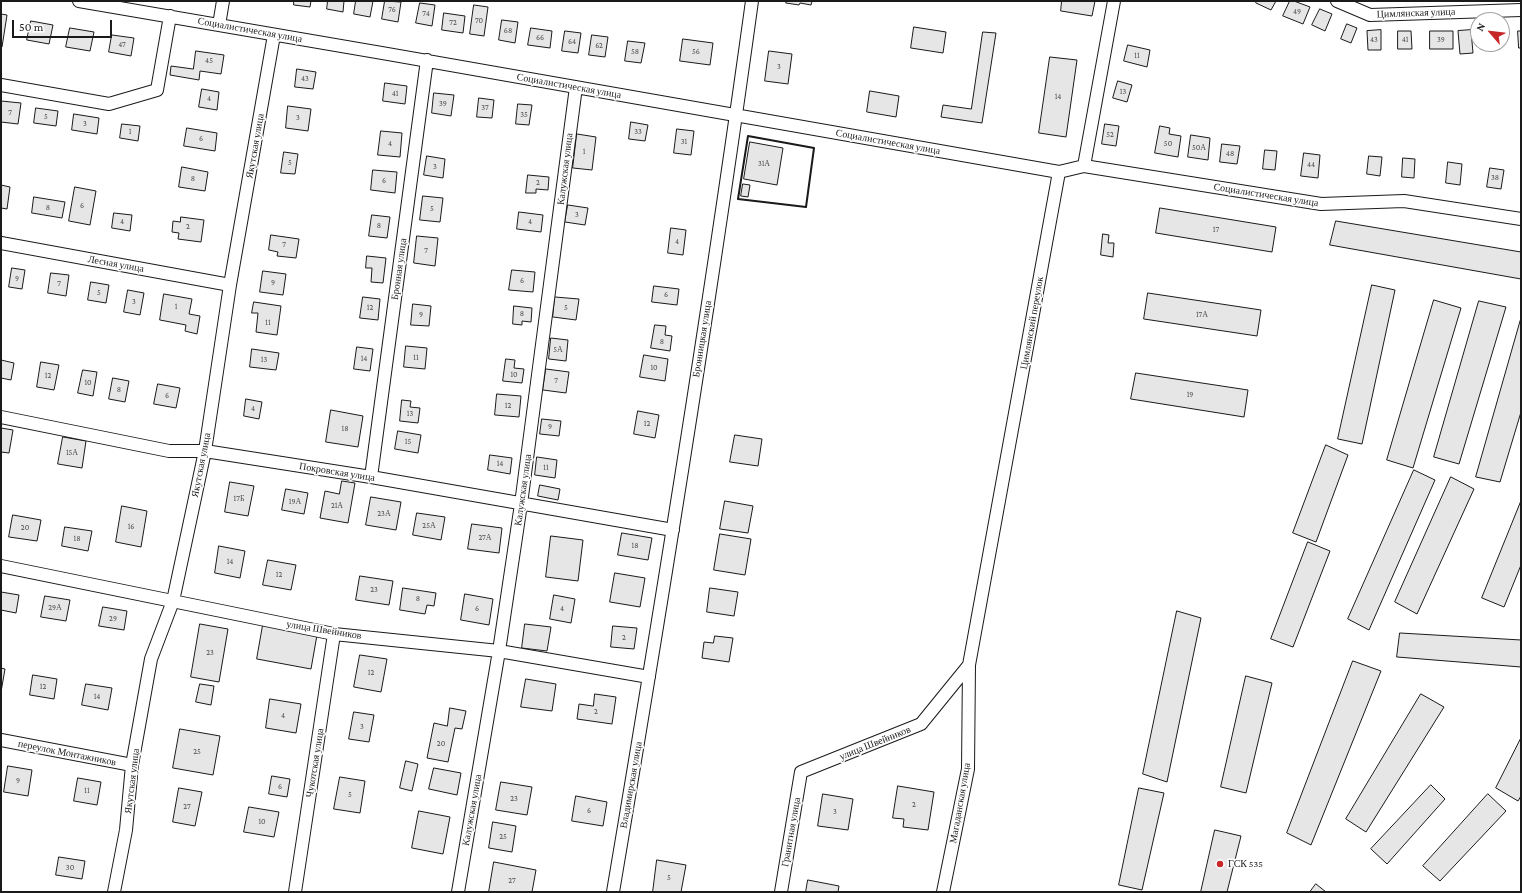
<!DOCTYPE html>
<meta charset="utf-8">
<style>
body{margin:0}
#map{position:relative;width:1522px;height:893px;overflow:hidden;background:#fff;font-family:"Crimson Pro",serif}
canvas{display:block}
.frame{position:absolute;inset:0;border:2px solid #1a1a1a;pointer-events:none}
.north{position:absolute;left:1470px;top:12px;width:40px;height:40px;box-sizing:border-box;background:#fff;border:1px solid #a3a3a3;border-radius:50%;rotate:298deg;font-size:11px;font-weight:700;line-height:16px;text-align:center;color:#1a1a1a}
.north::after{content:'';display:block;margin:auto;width:14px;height:18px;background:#c62828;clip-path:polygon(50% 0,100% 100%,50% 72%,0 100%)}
.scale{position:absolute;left:12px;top:20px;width:100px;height:18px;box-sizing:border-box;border:2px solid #1a1a1a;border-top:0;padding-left:5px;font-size:12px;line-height:14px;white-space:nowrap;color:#1a1a1a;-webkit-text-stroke:3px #fff;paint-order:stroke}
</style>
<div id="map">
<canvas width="1522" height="893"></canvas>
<div class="frame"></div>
<div class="north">N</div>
<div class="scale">50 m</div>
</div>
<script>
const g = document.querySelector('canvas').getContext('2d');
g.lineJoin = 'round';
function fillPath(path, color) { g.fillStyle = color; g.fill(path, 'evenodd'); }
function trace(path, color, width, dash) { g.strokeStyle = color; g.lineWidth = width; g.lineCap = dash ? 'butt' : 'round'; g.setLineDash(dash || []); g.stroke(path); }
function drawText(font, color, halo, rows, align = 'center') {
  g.font = font + ' "Crimson Pro",serif'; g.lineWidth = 3; g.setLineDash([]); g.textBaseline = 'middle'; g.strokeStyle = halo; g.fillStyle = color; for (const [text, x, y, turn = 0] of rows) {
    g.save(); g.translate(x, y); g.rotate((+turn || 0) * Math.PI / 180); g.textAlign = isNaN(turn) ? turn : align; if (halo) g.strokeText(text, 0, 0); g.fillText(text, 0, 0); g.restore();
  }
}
const building = new Path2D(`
 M294,1H311L310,7L294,5Z
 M328,1H344L343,12L327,9Z
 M356,1H373L370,17L354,14Z
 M385,1L401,2L398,22L382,19Z
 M787,1H812L811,5L800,3L799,5L786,3Z
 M1062,1H1095L1092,16L1061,11Z
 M1257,1H1276L1271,10L1256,3Z
 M1290,1H1294L1310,7L1303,24L1283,16Z
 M420,3L435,5L432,26L416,23Z
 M474,5L488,7L484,36L470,34Z
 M1320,9L1332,14L1325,31L1312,25Z
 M444,13L465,16L463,33L442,30Z
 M1,14L7,15L2,47L1,46Z
 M502,20L518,22L515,43L499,40Z
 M31,21L53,25L49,44L27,40Z
 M1347,24L1357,28L1351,43L1341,39Z
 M914,27L946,32L943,53L911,48Z
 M70,28L94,32L90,51L66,47Z
 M531,28L552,31L550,48L528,45Z
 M1381,30V50H1368L1367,31Z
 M1471,30L1473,53L1460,54L1458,31Z
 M565,31L581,33L578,53L562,51Z
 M1398,31H1411L1412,49H1398Z
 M1430,31H1453V49H1430Z
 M1518,31H1521V48H1519Z
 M983,32L996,33L982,123L941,117L943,105L971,109Z
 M112,35L134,38L131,56L109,52Z
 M592,35L608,37L605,57L589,55Z
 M683,39L713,43L710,65L680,61Z
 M628,41L645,43L641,63L625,61Z
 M1488,44H1500V49H1489Z
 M1128,45L1150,50L1147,67L1124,61Z
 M196,51L224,55L221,74L200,71L199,80L170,75L171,66L193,69Z
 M769,51L792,54L788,84L765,81Z
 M1050,57L1077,60L1066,137L1039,133Z
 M297,69L316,72L313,89L295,87Z
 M1118,81L1132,85L1127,102L1113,98Z
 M385,83L407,86L405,104L383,101Z
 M202,89L219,92L217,110L199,107Z
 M870,91L899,96L896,117L867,112Z
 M434,93L454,95L451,116L432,113Z
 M479,98L494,100L492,118L477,117Z
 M1,101L21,103L18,124L1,122Z
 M518,104L532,105L529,125L516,124Z
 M288,106L311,109L308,131L286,128Z
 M36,108L58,111L56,126L34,123Z
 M74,114L99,118L97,134L72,130Z
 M631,122L648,125L645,141L629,139Z
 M122,124L140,126L138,141L120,138Z
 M1105,124L1119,126L1116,146L1102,144Z
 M1160,126L1170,128L1169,134L1181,136L1178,157L1155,153Z
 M187,128L217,133L215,151L184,146Z
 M677,129L694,131L691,155L674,153Z
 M381,131L402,133L400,157L378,155Z
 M577,134L596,137L592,170L573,168Z
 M1191,135L1210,138L1208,160L1188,157Z
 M750,142L783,148L777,185L744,179Z
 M1222,144L1240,146L1237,164L1220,162Z
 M1265,150L1277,151L1275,170L1263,169Z
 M284,152L298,154L295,174L281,173Z
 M1304,153L1320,155L1318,178L1301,176Z
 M427,156L445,159L443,178L424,175Z
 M1369,156L1382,157L1380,176L1367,174Z
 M1403,158L1415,159L1414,178L1402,177Z
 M1448,162L1462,164L1460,185L1446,183Z
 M182,167L208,172L205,191L179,187Z
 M1490,168L1504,170L1501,189L1487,187Z
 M373,170L397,172L395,193L371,190Z
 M528,175L549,177L548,190L536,189V193H526Z
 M743,184L750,185L748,197L741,196Z
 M1,185L10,187L7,209L1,208Z
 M75,187L96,191L90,225L69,221Z
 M423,196L443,198L440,222L420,220Z
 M34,197L65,202L62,218L32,213Z
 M568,205L588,208L585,225L565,222Z
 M1160,208L1276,227L1272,252L1156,233Z
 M519,212L543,215L541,232L517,229Z
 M114,213L132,215L130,231L112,228Z
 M372,215L390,217L387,238L369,236Z
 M181,217L204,220L201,242L178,239L179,233L172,232L173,221L180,222Z
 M1336,221L1521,252V279L1330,245Z
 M671,228L686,230L683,255L668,253Z
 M1103,234L1109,235L1108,243H1114L1113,257L1101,255Z
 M271,235L299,239L296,258L277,256L278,252L269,250Z
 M417,236L438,238L435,266L414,263Z
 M367,256L386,258L383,283L371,282L372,268H366Z
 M12,268L25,270L22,289L9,287Z
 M512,270L535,272L533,292L509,290Z
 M263,271L286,274L283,295L260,292Z
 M51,273L69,275L66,296L48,293Z
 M91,282L109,285L106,303L88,300Z
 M1372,285L1395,290L1362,444L1338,439Z
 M654,286L679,289L677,305L652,302Z
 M128,290L144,293L140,315L124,312Z
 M1148,293L1261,310L1257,336L1144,319Z
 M164,294L192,299L189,314L200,316L197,334L185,331L186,325L160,320Z
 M363,297L380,299L378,320L360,318Z
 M555,297L579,299L576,320L553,317Z
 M1434,300L1461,308L1413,468L1387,460Z
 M1479,301L1506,307L1459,464L1434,457Z
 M254,302L281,306L277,335L256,332L258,313H252Z
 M413,304L431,306L429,326L411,325Z
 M514,306L532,308L531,322L522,321V325L513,324Z
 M1521,318V412L1500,482L1476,477Z
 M655,325L666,326L665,335L672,336L670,351L651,348Z
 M551,338L568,340L566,361L549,359Z
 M406,346L427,348L425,369L404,367Z
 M357,347L373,349L370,371L354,369Z
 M252,349L279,353L276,370L250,367Z
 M644,355L668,359L665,381L640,377Z
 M506,359L515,360L514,368L524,369L522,383L503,381Z
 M1,360L14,363L11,380L1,378Z
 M41,362L59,365L54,390L37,387Z
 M546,369L569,372L566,393L543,390Z
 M83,370L97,372L93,396L78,393Z
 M1136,373L1248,390L1244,417L1131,399Z
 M113,378L129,381L125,402L109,399Z
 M158,384L180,388L176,408L154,404Z
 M497,394L521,396L519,417L495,415Z
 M246,399L262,402L259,419L244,416Z
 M402,400L411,401L410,407L420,408L418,423L400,421Z
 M331,410L363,416L358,447L326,442Z
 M638,411L659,415L655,438L634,434Z
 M542,419L561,421L559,436L540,434Z
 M1,428L13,430L9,453L1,452Z
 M398,431L421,435L418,453L395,449Z
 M735,435L762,439L758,466L730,462Z
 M63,437L86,441L82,468L58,464Z
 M1326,445L1348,455L1316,542L1293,533Z
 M490,455L512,458L510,474L488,470Z
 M537,457L557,460L555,478L535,475Z
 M1414,470L1435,480L1369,630L1348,619Z
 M1451,477L1474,489L1417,614L1395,602Z
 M342,481L355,483L348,523L320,518L325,491L339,494Z
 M230,482L254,486L248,516L225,512Z
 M540,485L560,489L558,500L538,496Z
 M286,489L308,493L304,514L282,510Z
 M371,497L401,502L396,530L366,525Z
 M725,501L753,506L748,533L720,529Z
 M1521,501V565L1504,607L1482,598Z
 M122,506L147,511L141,547L116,542Z
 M417,513L445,517L441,540L413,535Z
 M13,515L41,520L37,541L9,537Z
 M472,524L502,528L499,553L468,549Z
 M65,527L92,531L88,551L62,546Z
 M622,533L652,538L648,560L618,555Z
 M720,534L751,539L745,575L714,570Z
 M551,536L583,540L578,581L546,577Z
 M1308,542L1330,551L1293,647L1271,639Z
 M219,546L245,551L240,578L215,573Z
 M268,560L296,565L291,590L263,585Z
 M615,573L645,578L640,607L610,602Z
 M360,576L393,581L389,605L356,600Z
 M403,588L436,593L434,606L427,605L425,614L400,610Z
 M710,588L738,592L734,616L707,612Z
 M1,592L19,595L16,613L1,610Z
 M465,594L493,599L489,625L461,620Z
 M554,595L575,599L571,623L550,619Z
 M45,596L70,600L66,621L41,617Z
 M103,607L127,611L124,630L99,626Z
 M1177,611L1201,618L1167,782L1143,774Z
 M200,624L228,629L219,682L191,677Z
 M525,624L551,627L547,651L522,648Z
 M263,625L317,635L311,669L257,659Z
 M613,626L637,628L634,649L611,647Z
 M1400,633L1521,640V667L1397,657Z
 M715,636L733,638L729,662L702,658L704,642L713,643Z
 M360,655L387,659L381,692L354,687Z
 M1353,661L1381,671L1311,845L1287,833Z
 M1,668L5,669L1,692Z
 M33,675L57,679L54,699L30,695Z
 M1246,676L1272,683L1246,793L1221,787Z
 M526,679L556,684L552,711L521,707Z
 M86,684L112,688L108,710L82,705Z
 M200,684L214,686L211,705L196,702Z
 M595,694L616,697L612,724L577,719L579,704L593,706Z
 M1421,694L1444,707L1366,832L1346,819Z
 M270,699L301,704L296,733L266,728Z
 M450,708L466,711L462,729L455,728L448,762L427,758L434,723L447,726Z
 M354,712L374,715L369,742L349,739Z
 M180,729L220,736L213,775L173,768Z
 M1521,738V796L1518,801L1496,788Z
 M406,761L418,764L412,791L400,788Z
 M8,766L32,770L28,796L4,792Z
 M434,768L461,773L457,795L429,789Z
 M272,776L290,779L287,797L269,794Z
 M340,777L365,781L360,813L334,809Z
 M78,778L101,782L97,805L74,801Z
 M501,782L532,787L527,815L496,810Z
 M1431,785L1445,799L1387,864L1371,849Z
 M898,786L934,792L928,830L903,827L904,819L893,818Z
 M179,788L202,792L195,826L173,822Z
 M1139,788L1164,793L1142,890L1119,885Z
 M823,794L853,799L848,830L818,826Z
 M1488,794L1506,811L1440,881L1423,866Z
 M576,796L607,802L603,826L572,821Z
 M249,807L279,812L274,837L244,832Z
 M419,811L450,817L443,854L412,848Z
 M493,822L516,826L512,852L489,848Z
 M1215,830L1241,836L1227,892H1201Z
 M59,857L85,861L82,879L56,875Z
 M657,860L686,865L681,892H653Z
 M494,862L536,870L532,892H489Z
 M808,880L839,886L838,892H806Z
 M1316,884L1326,892H1310Z`);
const minor = new Path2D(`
 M79,1C406,56 732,115 1059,172
 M1337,1L1370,15L1521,10
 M219,25L223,1
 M1,85L109,104L157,90L170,16
 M1084,166L1321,204L1404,201L1521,219
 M1,243L230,285
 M1,417L169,451H205L371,477L673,530
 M371,477L427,60
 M1,566L334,634L499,651L649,677
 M1,740L132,765
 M114,892L126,830L132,765L151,659L173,601L205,451L230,285L274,35
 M295,892L334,634
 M458,892L499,651L521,504L576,87
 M613,892C663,596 711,299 752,1
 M781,892L801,772L921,724L969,665
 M943,892L968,769L969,665L1059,172L1084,166L1114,1`);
const wall = new Path2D(`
 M748,136L814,148L806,207L738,199Z`);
const markers = [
 [1220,864,4,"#c62828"]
];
const numberNames = [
 ["76",392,10],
 ["49",1297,12],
 ["74",426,14],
 ["70",479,21],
 ["72",453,23],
 ["68",508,31],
 ["66",540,38],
 ["43",1374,40],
 ["41",1405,40],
 ["39",1441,40],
 ["64",572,42],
 ["47",122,45],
 ["62",599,46],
 ["58",635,52],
 ["56",696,52],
 ["11",1137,56],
 ["45",209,61],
 ["3",779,67],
 ["43",305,79],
 ["13",1123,92],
 ["41",395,94],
 ["14",1058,97],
 ["4",209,99],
 ["39",443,104],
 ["37",485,108],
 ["7",10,113],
 ["35",524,115],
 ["5",46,117],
 ["3",298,118],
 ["3",85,124],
 ["1",130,132],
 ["33",638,132],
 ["52",1110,135],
 ["6",201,139],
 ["31",684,142],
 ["4",390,144],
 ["50",1168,144],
 ["50А",1199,148],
 ["1",584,152],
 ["48",1230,154],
 ["5",290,163],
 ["31А",764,164],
 ["44",1311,165],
 ["3",435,167],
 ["38",1495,178],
 ["8",193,179],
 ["6",384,181],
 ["2",538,183],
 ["6",82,206],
 ["8",48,208],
 ["5",432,209],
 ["3",577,215],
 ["4",122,222],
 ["4",530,222],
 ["8",379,226],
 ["2",188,227],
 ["17",1216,230],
 ["4",677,242],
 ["7",284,245],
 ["7",426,251],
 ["9",17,279],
 ["6",522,281],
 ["9",273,283],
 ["7",59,284],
 ["5",99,293],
 ["6",666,295],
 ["3",134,302],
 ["1",176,307],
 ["12",370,308],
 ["5",566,308],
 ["8",522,314],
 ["9",421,315],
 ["17А",1202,315],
 ["11",268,323],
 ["8",662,342],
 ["5А",558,350],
 ["11",416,358],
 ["14",364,359],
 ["13",264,360],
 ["10",654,368],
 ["10",514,375],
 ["12",48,376],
 ["7",556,381],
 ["10",88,383],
 ["8",119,390],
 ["19",1190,395],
 ["6",167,396],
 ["12",508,406],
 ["4",253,409],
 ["13",410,414],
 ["12",647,424],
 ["9",550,427],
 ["18",345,429],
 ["15",408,442],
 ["15А",72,453],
 ["14",500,464],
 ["11",546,468],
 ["17Б",239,499],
 ["19А",295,502],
 ["21А",337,506],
 ["23А",384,514],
 ["25А",429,526],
 ["16",131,527],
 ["20",25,528],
 ["27А",485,538],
 ["18",77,539],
 ["18",635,546],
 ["14",230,562],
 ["12",279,575],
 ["23",374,590],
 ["8",418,599],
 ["29А",55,608],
 ["6",477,609],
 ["4",562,609],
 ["29",113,619],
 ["2",624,638],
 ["23",210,653],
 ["12",371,673],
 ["12",43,687],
 ["14",97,697],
 ["2",596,712],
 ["4",283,716],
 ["3",362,727],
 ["20",441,744],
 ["25",197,752],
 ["9",18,781],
 ["6",280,787],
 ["11",87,791],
 ["5",350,795],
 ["23",514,799],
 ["2",914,805],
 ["27",187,807],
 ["6",589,811],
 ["3",835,812],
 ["10",262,822],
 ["25",503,837],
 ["30",70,868],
 ["5",669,878],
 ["27",512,881]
];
const streetNames = [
 ["Цимлянская улица",1416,13,-2],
 ["Социалистическая улица",250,30,10],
 ["Социалистическая улица",569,86,10],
 ["Социалистическая улица",888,142,10],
 ["Якутская улица",255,146,-80],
 ["Калужская улица",565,169,-83],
 ["Социалистическая улица",1266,195,9],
 ["Лесная улица",116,264,10],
 ["Бронная улица",399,269,-82],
 ["Цимлянский переулок",1032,323,-80],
 ["Бронницкая улица",702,339,-81],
 ["Якутская улица",201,465,-79],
 ["Покровская улица",337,472,9],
 ["Калужская улица",523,490,-82],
 ["улица Швейников",324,630,9],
 ["улица Швейников",875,743,-22],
 ["переулок Монтажников",67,753,11],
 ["Чукотская улица",315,763,-81],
 ["Якутская улица",132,781,-83],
 ["Владимирская улица",631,785,-80],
 ["Магаданская улица",960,803,-80],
 ["Калужская улица",472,810,-80],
 ["Гранитная улица",791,832,-80]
];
const poiNames = [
 ["ГСК 535",1228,864]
];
fillPath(building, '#e6e6e6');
trace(building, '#1a1a1a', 1);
trace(minor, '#1a1a1a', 14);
trace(minor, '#fff', 12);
trace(wall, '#1a1a1a', 2);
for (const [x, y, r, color] of markers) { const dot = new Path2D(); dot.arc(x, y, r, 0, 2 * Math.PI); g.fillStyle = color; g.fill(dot); trace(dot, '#fff', 1.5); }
drawText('8px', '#4d4d4d', null, numberNames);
drawText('10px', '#1a1a1a', '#fff', streetNames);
drawText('10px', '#1a1a1a', '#fff', poiNames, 'left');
</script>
